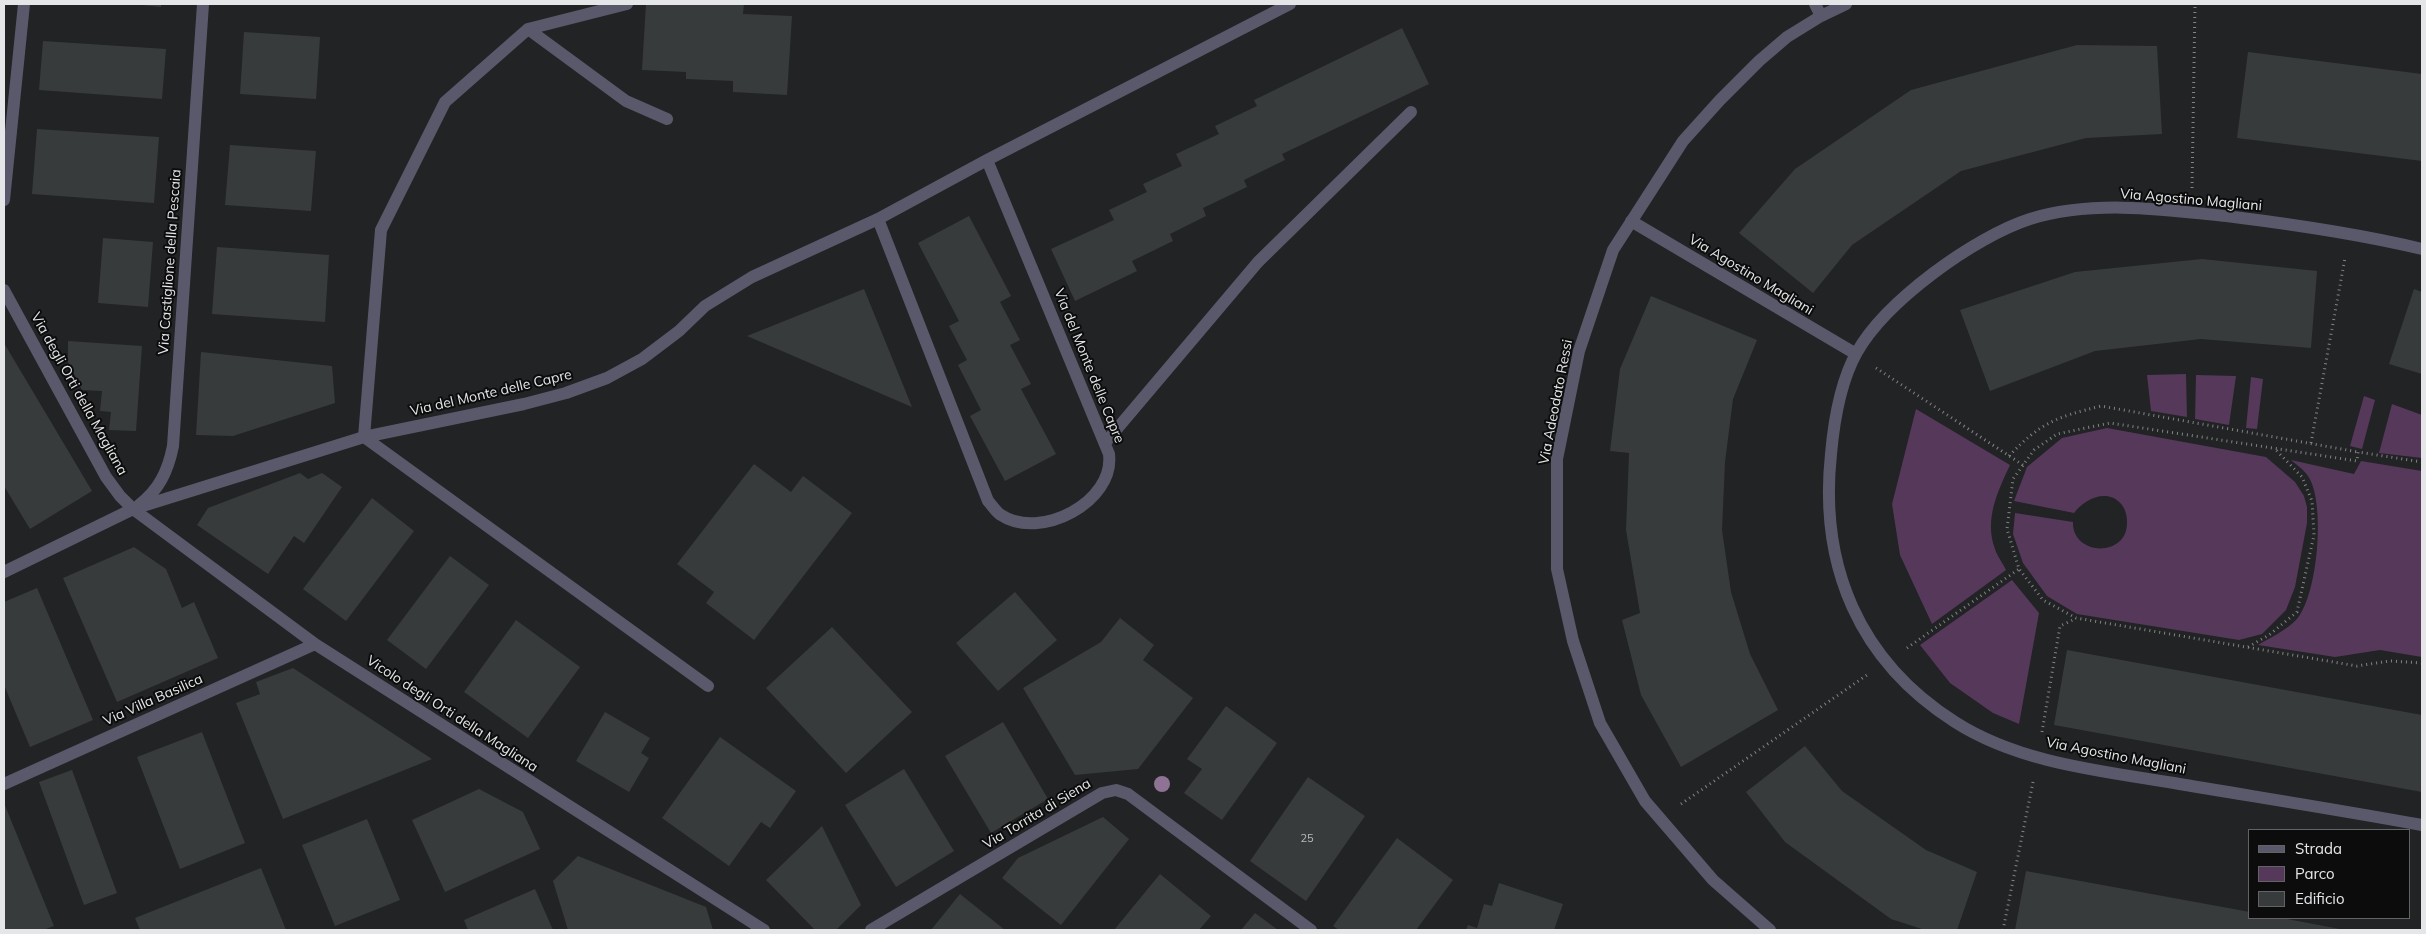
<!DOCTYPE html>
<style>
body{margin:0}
#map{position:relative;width:2426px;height:934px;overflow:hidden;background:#212325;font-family:Mulish,sans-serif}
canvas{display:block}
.frame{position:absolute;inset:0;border:5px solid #e4e6e7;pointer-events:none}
.legend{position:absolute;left:2248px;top:829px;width:162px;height:90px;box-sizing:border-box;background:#0c0c0d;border:1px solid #626364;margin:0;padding:6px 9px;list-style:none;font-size:15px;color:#e4e6e7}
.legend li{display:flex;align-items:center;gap:10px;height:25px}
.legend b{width:25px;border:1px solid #626364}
</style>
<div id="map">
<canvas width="2426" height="934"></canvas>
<div class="frame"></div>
<ul class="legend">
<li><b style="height:6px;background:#5a596c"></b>Strada</li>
<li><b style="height:14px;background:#56385a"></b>Parco</li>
<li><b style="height:14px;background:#383b3c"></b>Edificio</li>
</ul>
</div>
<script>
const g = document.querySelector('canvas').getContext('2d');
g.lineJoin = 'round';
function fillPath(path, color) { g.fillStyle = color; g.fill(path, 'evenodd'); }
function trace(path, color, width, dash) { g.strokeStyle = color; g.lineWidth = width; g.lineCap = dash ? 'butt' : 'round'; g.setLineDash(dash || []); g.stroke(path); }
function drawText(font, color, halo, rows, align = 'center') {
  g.font = font + ' Mulish,sans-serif'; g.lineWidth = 4; g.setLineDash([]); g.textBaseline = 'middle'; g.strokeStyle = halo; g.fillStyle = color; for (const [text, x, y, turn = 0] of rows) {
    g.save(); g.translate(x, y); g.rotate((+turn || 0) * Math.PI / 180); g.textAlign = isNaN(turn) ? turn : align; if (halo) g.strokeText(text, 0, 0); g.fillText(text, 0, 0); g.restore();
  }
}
const green = new Path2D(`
 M2186,374L2187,417L2151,411L2147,375Z
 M2196,375L2236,376L2229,425L2195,419Z
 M2251,377L2263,379L2257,429L2246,428Z
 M2364,396L2375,400L2362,449L2350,446Z
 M2392,404L2422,415V458L2379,453Z
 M1916,409L2010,465C1998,491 1984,519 1995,549C1997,556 2003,563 2006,570L1932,624L1900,555L1892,504Z
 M2107,428L2266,457L2295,482L2304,496L2307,507V523L2295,587L2286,610L2262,634L2239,640L2077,614L2047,596L2023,563L2013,534L2015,513L2073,522C2072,556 2127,558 2127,523C2127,516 2126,511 2122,505C2108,487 2084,499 2074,513L2014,501L2027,467L2062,438Z
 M2291,460L2354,474L2361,461L2422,471V657L2380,650L2335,657L2258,645C2270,638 2286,630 2296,620C2318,597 2326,502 2308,476C2304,470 2297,465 2291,460Z
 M2012,580L2039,613L2019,724L1993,713L1950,683L1920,645Z`);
const building = new Path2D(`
 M133,4H161V7Z
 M646,4H744L743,14L792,16L787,95L733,92V81L686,79V72L642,70Z
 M1402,28L1429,84L1282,154L1285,160L1244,180L1247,187L1203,208L1206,216L1170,234L1173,241L1132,261L1137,271L1075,301L1051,249L1114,220L1109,210L1147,192L1143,184L1182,166L1176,154L1219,134L1215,126L1257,106L1254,100Z
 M244,32L320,37L316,99L240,94Z
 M43,41L166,49L162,99L39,90Z
 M2077,45L2157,46L2162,134L2086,138L1961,171L1852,245L1813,293L1739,233L1795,169L1911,90Z
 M2248,52L2422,74V161L2237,138Z
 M37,129L159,137L154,203L32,194Z
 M230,145L316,151L311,211L225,205Z
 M969,216L1011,296L1000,302L1020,340L1010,345L1031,384L1021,389L1056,454L1005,481L970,416L981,410L958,365L967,360L949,326L959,321L918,243Z
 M103,238L153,242L148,307L98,303Z
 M217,247L329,255L325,322L212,314Z
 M2202,259L2317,271L2311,348L2201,339L2095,351L1990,391L1960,310L2075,272Z
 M864,289L912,407L747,336Z
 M2414,289L2422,292V374L2389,364Z
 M1651,296L1757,340L1733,399L1725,462L1722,530L1731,592L1750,654L1778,710L1681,767L1641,695L1622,620L1640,613L1626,530L1629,453L1610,451L1620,369Z
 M68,341L142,346L136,431L109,430L111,412L100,411L102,391L82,390L68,362Z
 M4,343L92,491L30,529L4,486Z
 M201,352L332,366L335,403L233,436L196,435Z
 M754,464L791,492L803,476L852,513L754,640L706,603L714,592L677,564Z
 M300,473L308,479L322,473L342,487L304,543L294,536L268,574L197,525L208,508Z
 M372,498L414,531L346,621L303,589Z
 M134,547L166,569L182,608L194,602L218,658L117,702L63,578Z
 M450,556L489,585L426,669L387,640Z
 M37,588L93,720L30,747L4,685V602Z
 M1015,592L1057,640L998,691L956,643Z
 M1120,618L1154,645L1143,660L1193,698L1138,769L1075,775L1023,688L1101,642Z
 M516,620L580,667L528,738L464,692Z
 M832,627L912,712L846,773L766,688Z
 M2067,650L2422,715V792L2054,725Z
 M293,668L432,759L283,819L236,703L260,694L256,682Z
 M1226,706L1277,743L1222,820L1184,793L1202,769L1187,759Z
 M605,712L650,738L641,753L649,758L629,792L576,761Z
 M1003,722L1048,799L991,833L945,756Z
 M202,732L245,843L180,869L137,757Z
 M720,737L796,791L770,828L761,822L729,866L662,818Z
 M1805,746L1842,791L1926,850L1977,872L1957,930H1925L1891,919L1785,842L1746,792Z
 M904,769L954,851L896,887L845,805Z
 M72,770L117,893L84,905L39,782Z
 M1308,777L1365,816L1306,901L1250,861Z
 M479,789L523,812L540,849L445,892L412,820Z
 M4,803L54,926L43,930H4Z
 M1103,817L1129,839L1061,925L1002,878L1018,858Z
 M367,819L400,900L335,926L302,845Z
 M822,826L861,905L836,930H815L766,880Z
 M1397,838L1453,880L1416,930H1339L1333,926Z
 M578,856L706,907L713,930H568L553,881Z
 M261,868L286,930H140L135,918Z
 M2026,871L2250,912V918H2282L2345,930H2015Z
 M1160,874L1211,916L1199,930H1114Z
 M1499,883L1563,904L1554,930H1466L1468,925L1477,928L1484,904L1492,906Z
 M535,889L553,930H468L464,920Z
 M960,894L1005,930H931Z
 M1255,913L1278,930H1241Z`);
const path = new Path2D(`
 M2192,188L2195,4
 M1876,368L2023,465
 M2311,443L2345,258
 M2009,456C2041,422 2057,417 2101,406L2358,452
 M2422,462L2358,452L2357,461L2110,423L2057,434L2034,450L2013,479L2007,529L2019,569L2043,600L2076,618L2357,666L2390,661L2422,663
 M2248,647L2269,635L2297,612L2314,535L2312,501L2302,477L2275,449
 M1907,648L2019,569
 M2042,732L2060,626L2075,619
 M1681,804L1867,675
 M2003,930L2033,782`);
const service = new Path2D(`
 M528,29L626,101L667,119
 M364,437L381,230L445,102L528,29L627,4
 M1105,443L1258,262L1411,112`);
const minor = new Path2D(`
 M1815,4L1821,16
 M4,200L24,4
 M878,219L988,501C992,505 996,512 1001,515C1040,541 1115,502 1109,454L987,160
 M1631,221L1856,354
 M2422,249C2360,234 2298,225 2234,217C2168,210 2095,199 2030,219C1974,237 1886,301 1857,352C1840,382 1834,420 1831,454C1819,566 1859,661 1955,722C2019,763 2101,771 2174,783C2257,797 2340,810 2422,825
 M4,290L106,477L120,496L133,509L315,644L764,930
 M364,437L524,404L566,393L607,378L642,359L679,331L705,306L752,277L878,219L987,160L1290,4
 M139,505C159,490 168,471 173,446L203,4
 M4,572L133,509L364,437L708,686
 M4,784L315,644
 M871,930L1102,793L1116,790L1128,794L1311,930
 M1770,930L1713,880L1645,801L1600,723L1573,641L1557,569V459L1579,351L1613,250L1683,141L1720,100L1759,61L1787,37L1821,16L1846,4`);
const trees = [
 [1162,784]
];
const numberNames = [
 ["25",1307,839]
];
const streetNames = [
 ["Via Agostino Magliani",2191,200,5],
 ["Via Castiglione della Pescaia",170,262,-86],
 ["Via Agostino Magliani",1751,275,31],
 ["Via del Monte delle Capre",1089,366,68],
 ["Via del Monte delle Capre",491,393,-13],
 ["Via degli Orti della Magliana",79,394,61],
 ["Via Adeodato Ressi",1556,402,-79],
 ["Via Villa Basilica",153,700,-24],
 ["Vicolo degli Orti della Magliana",452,714,33],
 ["Via Agostino Magliani",2116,756,11],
 ["Via Torrita di Siena",1037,814,-31]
];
fillPath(green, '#56385a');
fillPath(building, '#383b3c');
trace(path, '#828485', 3, [1, 4]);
trace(service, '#5a596c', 12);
trace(minor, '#5a596c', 12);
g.fillStyle = '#8f7395';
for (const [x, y] of trees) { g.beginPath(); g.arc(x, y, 8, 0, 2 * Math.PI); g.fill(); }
drawText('11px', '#b9bbbc', null, numberNames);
drawText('14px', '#e4e6e7', '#0c0c0d', streetNames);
</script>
